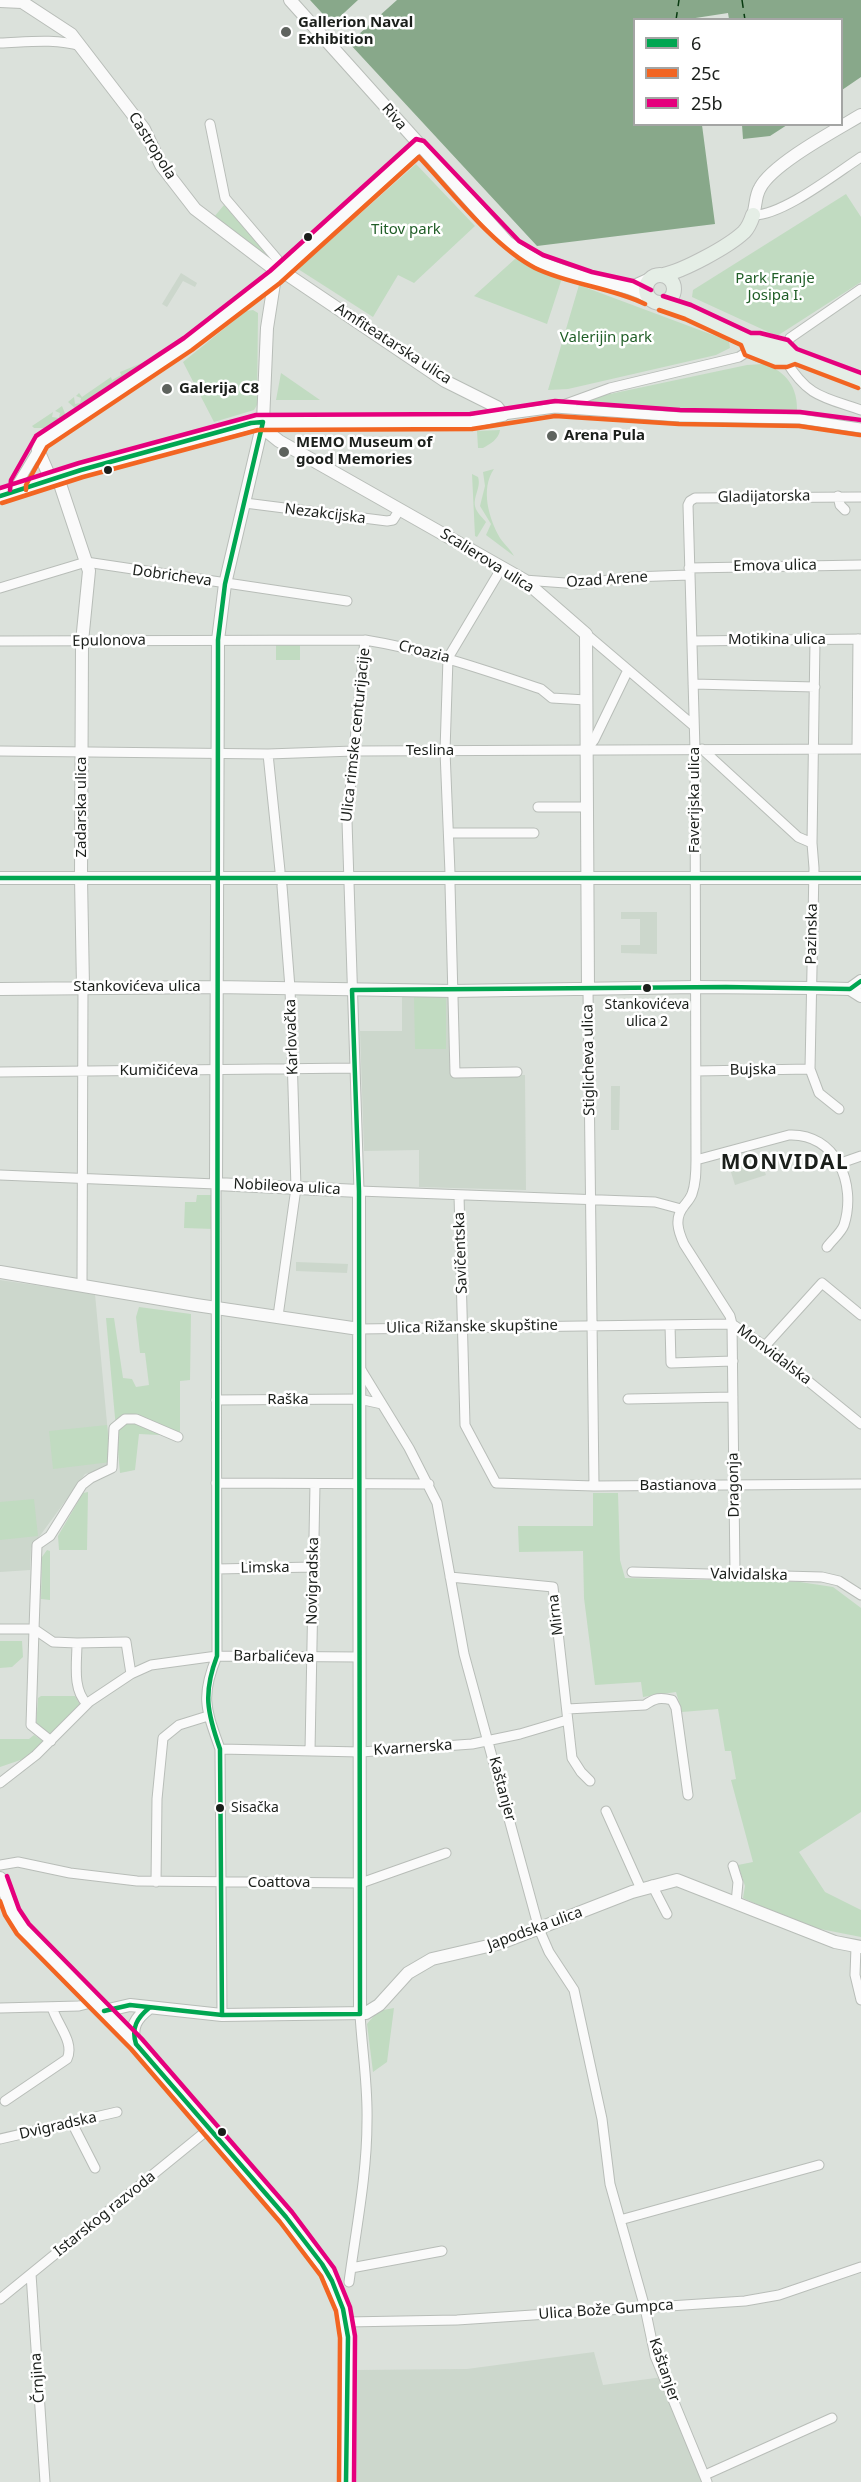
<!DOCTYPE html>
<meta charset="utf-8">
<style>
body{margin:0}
#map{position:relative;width:861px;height:2482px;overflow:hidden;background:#dbe1db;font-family:"Noto Sans",sans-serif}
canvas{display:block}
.legend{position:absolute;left:633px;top:18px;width:210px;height:108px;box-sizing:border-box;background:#fff;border:2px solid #a4a5a4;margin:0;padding:8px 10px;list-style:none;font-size:18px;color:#1b1f1b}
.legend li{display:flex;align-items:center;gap:12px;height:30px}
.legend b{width:30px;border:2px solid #a4a5a4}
</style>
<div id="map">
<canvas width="861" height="2482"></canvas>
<ul class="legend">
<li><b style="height:8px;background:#00a651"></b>6</li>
<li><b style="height:8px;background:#f26522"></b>25c</li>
<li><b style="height:8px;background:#e5007d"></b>25b</li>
</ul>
</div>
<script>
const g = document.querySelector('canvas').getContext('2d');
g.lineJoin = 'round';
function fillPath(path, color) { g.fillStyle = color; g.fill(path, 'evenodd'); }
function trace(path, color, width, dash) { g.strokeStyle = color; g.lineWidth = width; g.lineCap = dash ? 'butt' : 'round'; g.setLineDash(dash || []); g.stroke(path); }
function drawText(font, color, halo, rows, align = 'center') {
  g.font = font + ' "Noto Sans",sans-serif'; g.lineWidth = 5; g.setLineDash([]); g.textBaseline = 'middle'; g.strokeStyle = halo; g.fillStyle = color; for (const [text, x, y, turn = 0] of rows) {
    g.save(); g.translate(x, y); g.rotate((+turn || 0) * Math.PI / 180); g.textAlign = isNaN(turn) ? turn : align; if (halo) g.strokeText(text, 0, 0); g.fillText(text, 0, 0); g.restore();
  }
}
const built = new Path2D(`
 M181,273L197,283L195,287L183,281L167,307L162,304Z
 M621,912H657V954L621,953V945H640V919H621Z
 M402,994H449L450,1075H525L526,1190L419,1187V1150L364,1151L360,1031H402Z
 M611,1086H620L619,1130H611Z
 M759,1156L766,1175L735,1185L729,1166Z
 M296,1262L348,1264L347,1273L296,1271Z
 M0,1280L95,1294L111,1466L85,1474L31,1548L30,1570L0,1572Z
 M594,2352L603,2385L663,2377L706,2482H357L356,2370L467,2369Z`);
const green = new Path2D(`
 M416,164L475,226L414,283L398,275L373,317L298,269Z
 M846,194L861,217V282L777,336L692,297L693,290Z
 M224,205L265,252L263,255L214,217Z
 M516,258L562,278L547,324L474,296Z
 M579,285L729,341L730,348L716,355L568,389L548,390Z
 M253,310L258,313L257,405L254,410L214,422L183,362L246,311Z
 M154,358L155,360L76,409L68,402L74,397L75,404L80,403L81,398L76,396L79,393L82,397L111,377L112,380L121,375L120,372Z
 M763,364C787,371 798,388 797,412L682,411L579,404L577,401L747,365Z
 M281,373L320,400H276Z
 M62,406L66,416L46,428H34L32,426L53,412L52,417L59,418L60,413L55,411Z
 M500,430C499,439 490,444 483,448H478L477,431Z
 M494,469C480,489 489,519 500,538C504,544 511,550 514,556L486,535L491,524L480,506L485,486L483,472Z
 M472,474L478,477C482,489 470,499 477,511C479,515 483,518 486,522L477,537L475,536Z
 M276,645H300V660H276Z
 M414,997H446V1049H415Z
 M197,1195H214V1229L184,1228L185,1202H196Z
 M139,1307L191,1314L190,1380L180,1381V1436L139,1434L135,1470L120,1473L106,1318H114L123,1378L132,1379L136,1387L149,1385L145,1353H140L136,1317Z
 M107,1425L111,1462L53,1469L49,1431Z
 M88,1492L87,1550H59L58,1536L83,1493Z
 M593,1493H618L620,1560L625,1578L800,1582L833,1587L861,1608V1812L799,1852L825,1892L861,1910V1937L805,1926L743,1898L745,1886L738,1865L753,1862L731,1780L736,1779L731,1751H725L718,1709L682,1712L676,1692L643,1697L641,1682L595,1685L584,1598L583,1551L519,1552L518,1526H593Z
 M34,1499L38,1536L0,1540V1502Z
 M47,1550L50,1551V1600L41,1599L42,1557Z
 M0,1641H22L23,1657L12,1667L0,1668Z
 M41,1696H75L82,1708L50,1739L36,1728L38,1698Z
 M34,1735L46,1743L35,1755L0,1767V1739H29Z
 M394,2008L387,2062L373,2072L367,2024L378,2011Z`);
const water = new Path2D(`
 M310,0H358L332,24Z
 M397,0H861V77L842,90V20L729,19L728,13L689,19L634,20V124L702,125L715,224L537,246L349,43Z
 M742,125V124L787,125L770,136L743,139Z`);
const ferry = new Path2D(`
 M742,0L745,20
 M676,20L679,0`);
const street = new Path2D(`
 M0,43C27,42 55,38 81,46
 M210,124L225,198L277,259L282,271
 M753,215C782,216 835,174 861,157
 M786,347L790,338L861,289
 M786,361C808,397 823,397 861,410
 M555,408L610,388L739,357L750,350
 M503,415L555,408L680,417L800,419L861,428
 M18,490V483L38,450
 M838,496L840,505L845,510
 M861,497L695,498L690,501L688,505L695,750L696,1160C696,1172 696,1183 692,1194C690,1199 687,1202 684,1206C674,1218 678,1231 684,1244L730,1316L732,1324L765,1346L861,1424
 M245,503L387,521L393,520L400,509
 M689,568L861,565
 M524,580L579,584L632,577L689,575
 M0,588L86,562L347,601
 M586,634L694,726
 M365,640L347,821L359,1191L655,1202L681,1209
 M815,640L812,843L814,868L810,1069L819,1093L839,1109
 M0,641L365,640C427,650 482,669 541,689L552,698L586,700
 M692,641L861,639
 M693,684L815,687
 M702,749L798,837L812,843
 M857,749L858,639
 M586,750L594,740L628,670
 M0,751L268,754L354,751L861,749
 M268,754L280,871
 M538,807H587
 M449,833H534
 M450,873L445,751L448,658L501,569
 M450,884L455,1073L517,1072
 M588,990L594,1486
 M696,1071L810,1069
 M0,1072L355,1068
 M696,1160L789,1135C836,1133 857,1184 844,1225C841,1233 832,1240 827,1247
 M841,1163L861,1156
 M0,1175L216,1184L217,1656C200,1697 206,1709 220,1749L222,2015
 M459,1195L465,1425L496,1483L594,1486L861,1484
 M82,1286L83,987
 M278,1316L296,1188L290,988L282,886
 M670,1325L671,1363L733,1361
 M359,1329L732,1324L735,1574
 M765,1346L822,1283L861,1315
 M360,1368L409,1448L437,1503L464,1654L539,1929L549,1952L574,1990L602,2119L610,2184L645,2308L655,2356L707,2482
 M628,1399L733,1397
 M216,1400L359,1399L382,1404
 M216,1483L429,1484
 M217,1569L313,1567
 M632,1572L822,1577L839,1581L861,1595
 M450,1577L553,1587L572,1758L581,1772L590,1781
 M0,1629H34L37,1545L50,1536L82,1485L91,1478L112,1468L114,1428L125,1419H136L178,1437
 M34,1629L31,1725L51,1741
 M34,1629L53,1642L77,1643
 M87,1704C72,1689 77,1663 77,1643L126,1642L131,1674
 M567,1709L645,1705C655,1698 660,1697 672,1700L676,1708L688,1795
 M220,1749L361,1752L472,1744L520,1734L567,1720
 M310,1751L315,1484
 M0,1783L36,1755L89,1702L131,1674L151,1665L217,1656L360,1657
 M606,1811L641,1889
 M0,1865L18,1862L70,1873L137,1881L361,1883L446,1853
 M733,1866L738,1882L736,1903
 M156,1882L157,1799L163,1738L179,1725L208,1716
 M652,1885L667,1914
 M856,1947L855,1975L861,2000
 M0,2008L79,2006L95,2002
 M5,2101L67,2059C75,2042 57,2025 52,2007
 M72,2123L95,2168
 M0,2139L117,2112
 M620,2220L819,2165
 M351,2268L442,2251
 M31,2274L45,2482
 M349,2282C356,2229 367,2175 367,2121C368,2085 362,2050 360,2014
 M0,2299L210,2128
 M346,2322L457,2320L745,2301L779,2295L861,2267
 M705,2475L832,2418`);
const secondary = new Path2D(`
 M290,0L507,242C532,261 564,273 594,280C613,285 632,286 648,297
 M0,1L22,2L71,34L144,129L161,165L195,209L270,266L282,271L445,381L497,407L503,415L471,422H257L81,470L0,496
 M753,215C756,207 755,196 760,188C772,164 836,130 861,115
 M275,277L267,328L263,422L225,584L218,640L216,1184L359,1191L360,2014
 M630,288L650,279
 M263,422L269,433L279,441L524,580L586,634L588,990
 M58,478L89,571L82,642L81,878L83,987
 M51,480L38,450L41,442L188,344L275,277L419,146
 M0,878H861
 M0,989L216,987L453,991L696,987L811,988L850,989L861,996
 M850,989L861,981
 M0,1272L196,1305L359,1329
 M0,1878L12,1912L23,1929L136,2044L210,2128L286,2217L328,2272L343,2309L348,2337L346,2482
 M104,2011L130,2005L222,2015L366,2013L379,2005L408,1973L432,1959L501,1943L632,1892L677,1880L835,1942L861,1947
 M135,2043C130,2027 136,2018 149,2008`);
const primary = new Path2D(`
 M663,275C683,271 728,247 744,232C748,228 751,221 753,215
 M646 289a14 14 0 1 1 28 0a14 14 0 1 1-28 0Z
 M661,303L688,312L750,341C762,337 774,347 786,347L792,355L861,381
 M750,341L748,345L750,350C760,355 780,363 790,359L792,355`);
const bus1 = new Path2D(`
 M0,496L81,470L251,423L263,422L225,584L218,640L217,1656C203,1693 207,1712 220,1749L222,2015
 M0,878H861
 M149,2008C137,2018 131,2028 136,2044L286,2217L322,2264L332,2281L343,2309L348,2337L346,2482
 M104,2011L130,2005L222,2015L360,2014L359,1191L352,990L726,987L850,989L861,981`);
const bus2 = new Path2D(`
 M659,310L685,319L741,345L745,355L775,367H787L795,364L858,388
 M26,490V485L47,447L192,350L280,283L419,157C451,191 494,247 535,268C570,285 610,287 645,304
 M2,503L83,477L258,430L472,429L555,416L679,424L799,426L860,435
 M0,1901L5,1915L17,1934L131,2049L280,2222L321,2276L336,2311L340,2338L339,2482`);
const bus3 = new Path2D(`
 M663,296L691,305L751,333H760L788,340L797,349L861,373
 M0,488L79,463L256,415L470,414L555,401L680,410L800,412L861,420
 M10,490L11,480L36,436L184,338L270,271L416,139L424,141L519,241L543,255L592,272L633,281L651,290
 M7,1876L19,1909L29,1924L142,2039L292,2212L334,2268L350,2307L355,2336L354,2482`);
const markers = [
 [286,32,6,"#5e635e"],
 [308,237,5,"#1b1f1b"],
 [167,389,6,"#5e635e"],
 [552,436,6,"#5e635e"],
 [284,452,6,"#5e635e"],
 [108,470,5,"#1b1f1b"],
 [647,988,5,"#1b1f1b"],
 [220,1808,5,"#1b1f1b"],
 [222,2132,5,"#1b1f1b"]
];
const busNames = [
 ["Stankovićeva",647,1005],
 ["ulica 2",647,1022],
 ["Sisačka",231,1808,"left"]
];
const poiNames = [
 ["Gallerion Naval",298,23],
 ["Exhibition",298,40],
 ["Galerija C8",179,389],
 ["Arena Pula",564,436],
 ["MEMO Museum of",296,443],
 ["good Memories",296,460]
];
const streetNames = [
 ["Riva",394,117,49],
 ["Castropola",152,146,58],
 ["Amfiteatarska ulica",393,344,33],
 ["Gladijatorska",764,497,-1],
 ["Nezakcijska",325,514,7],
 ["Scalierova ulica",487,561,32],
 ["Emova ulica",775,566,-1],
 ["Dobricheva",172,576,8],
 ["Ozad Arene",607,580,-4],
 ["Motikina ulica",777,640],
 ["Epulonova",109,641,-1],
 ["Croazia",424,652,14],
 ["Ulica rimske centurijacije",356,735,-84],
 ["Teslina",430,751],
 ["Faverijska ulica",695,800,-90],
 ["Zadarska ulica",82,807,-90],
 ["Pazinska",812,934,-89],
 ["Stankovićeva ulica",137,987],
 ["Karlovačka",292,1037,-92],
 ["Stiglicheva ulica",589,1060,-91],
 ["Bujska",753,1070,-1],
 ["Kumičićeva",159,1071],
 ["Nobileova ulica",287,1187,3],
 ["Savičentska",461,1253,-92],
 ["Ulica Rižanske skupštine",472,1327,-1],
 ["Monvidalska",774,1355,37],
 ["Raška",288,1400],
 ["Dragonja",734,1485,-91],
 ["Bastianova",678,1486],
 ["Limska",265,1568,-1],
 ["Valvidalska",749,1575,1],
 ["Novigradska",313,1581,-89],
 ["Mirna",556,1615,-97],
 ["Barbalićeva",274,1657,1],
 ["Kvarnerska",413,1748,-4],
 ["Kaštanjer",502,1789,75],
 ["Coattova",279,1883],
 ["Japodska ulica",535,1929,-20],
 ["Dvigradska",58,2126,-13],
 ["Istarskog razvoda",105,2214,-39],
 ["Ulica Bože Gumpca",606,2310,-4],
 ["Kaštanjer",664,2370,71],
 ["Črnjina",38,2378,-94]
];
const parkNames = [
 ["Titov park",406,230],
 ["Park Franje",775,279],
 ["Josipa I.",775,296],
 ["Valerijin park",606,338]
];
const districtNames = [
 ["MONVIDAL",785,1163]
];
fillPath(built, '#ccd7cc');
fillPath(green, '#c1dbc1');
fillPath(water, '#88a88a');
trace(ferry, '#083a10', 1.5, [8, 6]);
trace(street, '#b8bdb8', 11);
trace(secondary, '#b8bdb8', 14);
trace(primary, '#bcbfbc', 16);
trace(street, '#fafafa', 9);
trace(secondary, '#fafafa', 12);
trace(primary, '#e5eee6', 14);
trace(bus1, '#00a651', 4.5);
trace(bus2, '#f26522', 4.5);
trace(bus3, '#e5007d', 4.5);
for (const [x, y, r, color] of markers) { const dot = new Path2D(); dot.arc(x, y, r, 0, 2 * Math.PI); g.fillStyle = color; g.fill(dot); trace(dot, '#fff', 2); }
drawText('14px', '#1b1f1b', '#fff', busNames);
drawText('bold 15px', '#1b1f1b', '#fff', poiNames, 'left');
drawText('15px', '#1b1f1b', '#fff', streetNames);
drawText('15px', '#205e27', '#fff', parkNames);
g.letterSpacing = '1.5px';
drawText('bold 21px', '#1b1f1b', '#fff', districtNames);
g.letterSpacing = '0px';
</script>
